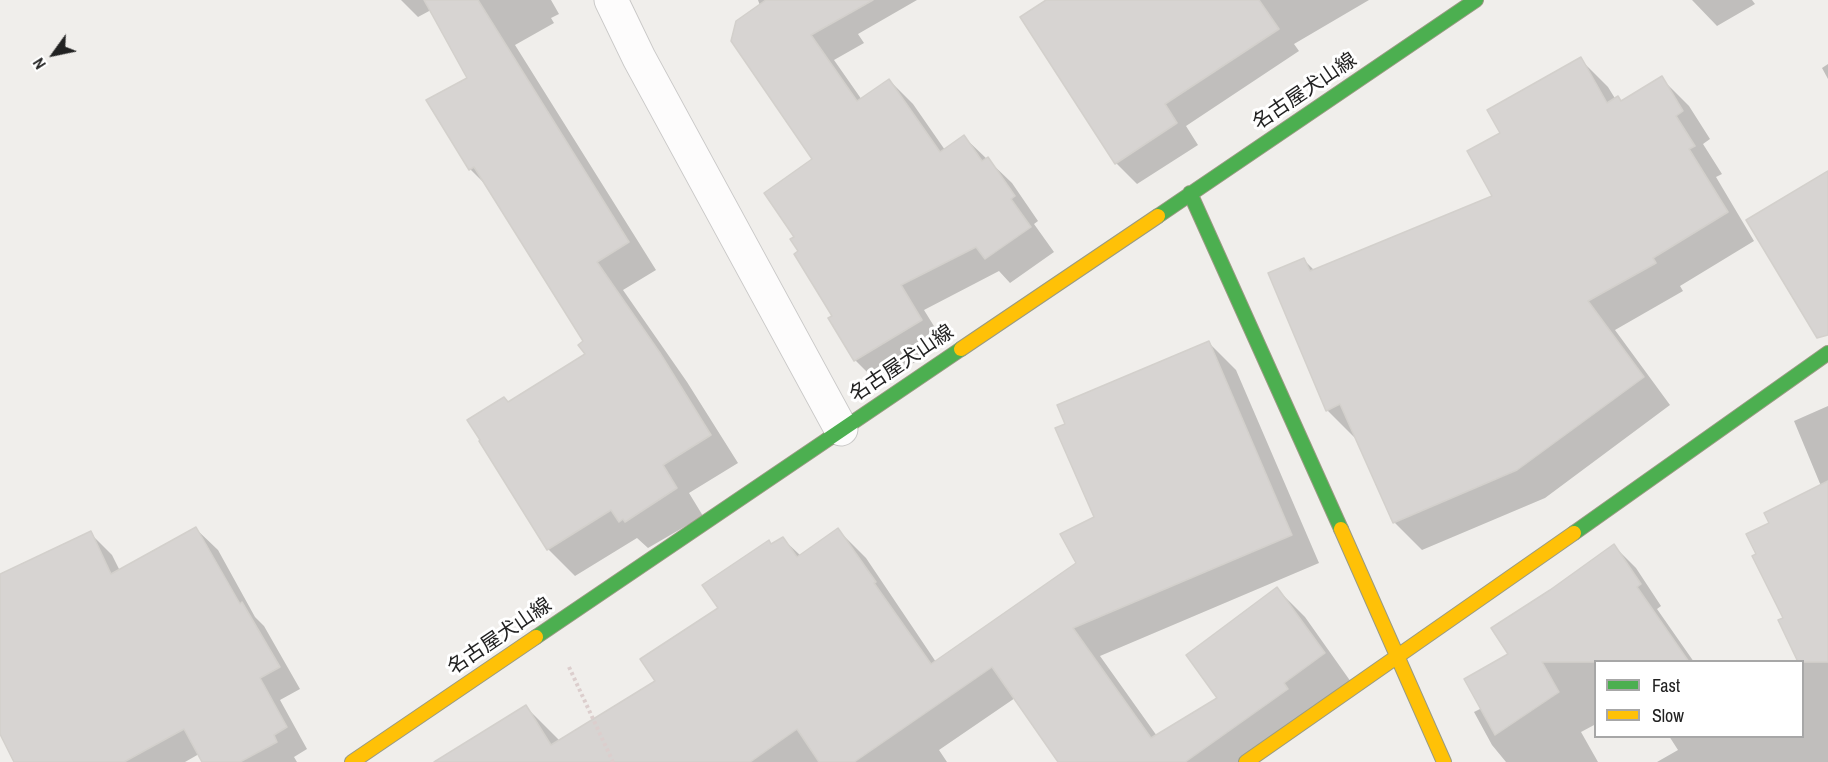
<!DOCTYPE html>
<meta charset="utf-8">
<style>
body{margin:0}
#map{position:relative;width:1828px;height:762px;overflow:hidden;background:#f0eeeb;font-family:"Archivo Narrow",sans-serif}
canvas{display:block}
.legend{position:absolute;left:1594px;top:660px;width:210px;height:78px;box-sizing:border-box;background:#fff;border:2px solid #a7a7a7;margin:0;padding:8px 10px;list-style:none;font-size:18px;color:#222}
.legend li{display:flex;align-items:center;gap:12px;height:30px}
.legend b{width:30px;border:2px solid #a7a7a7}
.north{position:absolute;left:24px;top:24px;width:60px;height:60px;-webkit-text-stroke:4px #fff;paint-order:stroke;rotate:237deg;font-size:16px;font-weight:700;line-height:24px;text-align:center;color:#222}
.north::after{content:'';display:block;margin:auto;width:21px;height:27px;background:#222;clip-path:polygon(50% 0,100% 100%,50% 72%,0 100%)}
</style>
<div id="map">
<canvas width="1828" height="762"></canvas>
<ul class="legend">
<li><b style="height:8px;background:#4caf50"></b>Fast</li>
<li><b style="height:8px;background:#ffc107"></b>Slow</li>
</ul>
<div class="north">N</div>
</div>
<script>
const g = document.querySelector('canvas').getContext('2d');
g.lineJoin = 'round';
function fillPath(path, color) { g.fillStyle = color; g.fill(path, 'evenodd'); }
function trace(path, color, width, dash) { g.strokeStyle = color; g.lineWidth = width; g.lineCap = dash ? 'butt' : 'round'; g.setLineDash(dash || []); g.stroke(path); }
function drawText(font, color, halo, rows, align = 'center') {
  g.font = font + ' "Archivo Narrow","Noto Sans JP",sans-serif'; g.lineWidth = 6; g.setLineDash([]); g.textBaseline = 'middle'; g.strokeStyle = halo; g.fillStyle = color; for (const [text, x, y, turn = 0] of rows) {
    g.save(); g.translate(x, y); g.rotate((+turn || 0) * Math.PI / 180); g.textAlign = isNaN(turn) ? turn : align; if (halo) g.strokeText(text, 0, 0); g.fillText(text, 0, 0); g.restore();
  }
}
const shadow = new Path2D(`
 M401,0H551L559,14L551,18L554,23L515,45L656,270L623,290L687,382L738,463L689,493L703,516L648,548L637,538L575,576L548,549L508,403L587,355L585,342L488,187L470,169L469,79L431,10L418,17Z
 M758,0H917L858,34L864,43L834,60L862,100L889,80L913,104L945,150L964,137L1012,183L1038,221L1034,224L1054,252L1010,283L999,271L924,310L945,344L879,384L855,360L830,318L834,316L801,252L796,237L814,159Z
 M1052,0H1369L1294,44L1299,51L1186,126L1198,145L1137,184L1116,163Z
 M1692,0H1752L1755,4L1717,26Z
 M1580,59L1608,87L1616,100L1622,102L1661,78L1689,106L1710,139L1703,144L1722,174L1716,177L1754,241L1680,286L1683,291L1615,330L1670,405L1545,498L1422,550L1394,522L1357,437L1355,438L1327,410L1304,260L1315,271L1494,197L1502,134Z
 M1828,64V79L1822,68Z
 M1208,342L1236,370L1319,563L1100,656L1157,736L1219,699L1277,589L1305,617L1351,682L1240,762H1063L1015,698L939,750L947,762H441L526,707L560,741L657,681L720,609L772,546L783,539L801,556L838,530L866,558L936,662L1078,564L1095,518Z
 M1828,406V762H1657L1678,750L1669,736H1802V662L1758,554L1771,524L1821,486L1794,421Z
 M196,529L218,550L255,617L264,626L300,689L280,700L307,749L294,757L297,762H204L199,754L185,762H16L0,730V576L90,533L112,555L120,571Z
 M1614,546L1636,568L1661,606L1657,609L1694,662H1596V724L1581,732L1598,762H1506L1492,745L1474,712L1482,708L1510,654L1551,591Z`);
const building = new Path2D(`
 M424,0H478L629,242L597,262L660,353L711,435L663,465L677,488L625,522L623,519L619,522L611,510L547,550L479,441L480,440L467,420L504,397L508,402L585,354L578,345L583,341L474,167L469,170L426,100L467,78Z
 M766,0H873L811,35L857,101L889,79L940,152L964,135L982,161L988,157L1015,196L1011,199L1031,227L985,259L976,247L901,285L922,320L854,361L828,318L832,316L794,254L798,251L790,239L794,237L764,193L812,159L731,41L736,21Z
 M1046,0H1259L1279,29L1165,104L1177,123L1115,164L1020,17Z
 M1581,57L1607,103L1618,96L1621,101L1662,76L1683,111L1676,116L1695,146L1689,149L1728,212L1653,258L1656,263L1588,301L1644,377L1517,470L1393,523L1340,404L1326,411L1268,273L1304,258L1310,271L1492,196L1467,151L1500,133L1487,110Z
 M1828,171V335L1817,338L1746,220Z
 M1209,341L1292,535L1073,628L1151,738L1217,698L1186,655L1277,587L1325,653L1284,683L1288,689L1185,762H1058L992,667L854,762H819L797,729L750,762H434L526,705L551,745L655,681L640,659L718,608L702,585L769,540L771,544L783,537L797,557L838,528L876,582L874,583L931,664L1076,563L1060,534L1094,517L1055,428L1065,424L1057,405Z
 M1828,481V662H1798L1778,620L1783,618L1752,556L1756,554L1746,534L1769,523L1764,513Z
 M196,527L240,604L242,602L280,667L260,678L287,727L274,735L277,742L240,762H202L184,729L124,762H14L0,734V574L91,531L111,574Z
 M1614,544L1641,584L1637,587L1689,662H1542L1559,692L1495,735L1464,679L1508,654L1491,628L1550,590Z`);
const path = new Path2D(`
 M569,667L613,762`);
const street = new Path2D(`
 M611,0L639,58L841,429`);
const fast = new Path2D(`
 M1190,193L1341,529
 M1158,216L1476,0
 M1574,533L1828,353
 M536,637L961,349`);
const slow = new Path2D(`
 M961,349L1158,216
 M1341,529L1444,762
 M352,762L536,637
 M1246,762L1574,533`);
const streetNames = [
 ["名古屋犬山線",1305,92,-34],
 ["名古屋犬山線",902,364,-34],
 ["名古屋犬山線",500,637,-34]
];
fillPath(shadow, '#0003');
fillPath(building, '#d7d4d2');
trace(building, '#d3d0cc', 1.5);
trace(street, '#c9c8c7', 35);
trace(fast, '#999a82', 16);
trace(slow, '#999a82', 16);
trace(path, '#dccecd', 4, [3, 3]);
trace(street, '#fdfcfc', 33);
trace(fast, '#4caf50', 14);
trace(slow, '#ffc107', 14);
drawText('20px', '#222', '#fff', streetNames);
</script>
